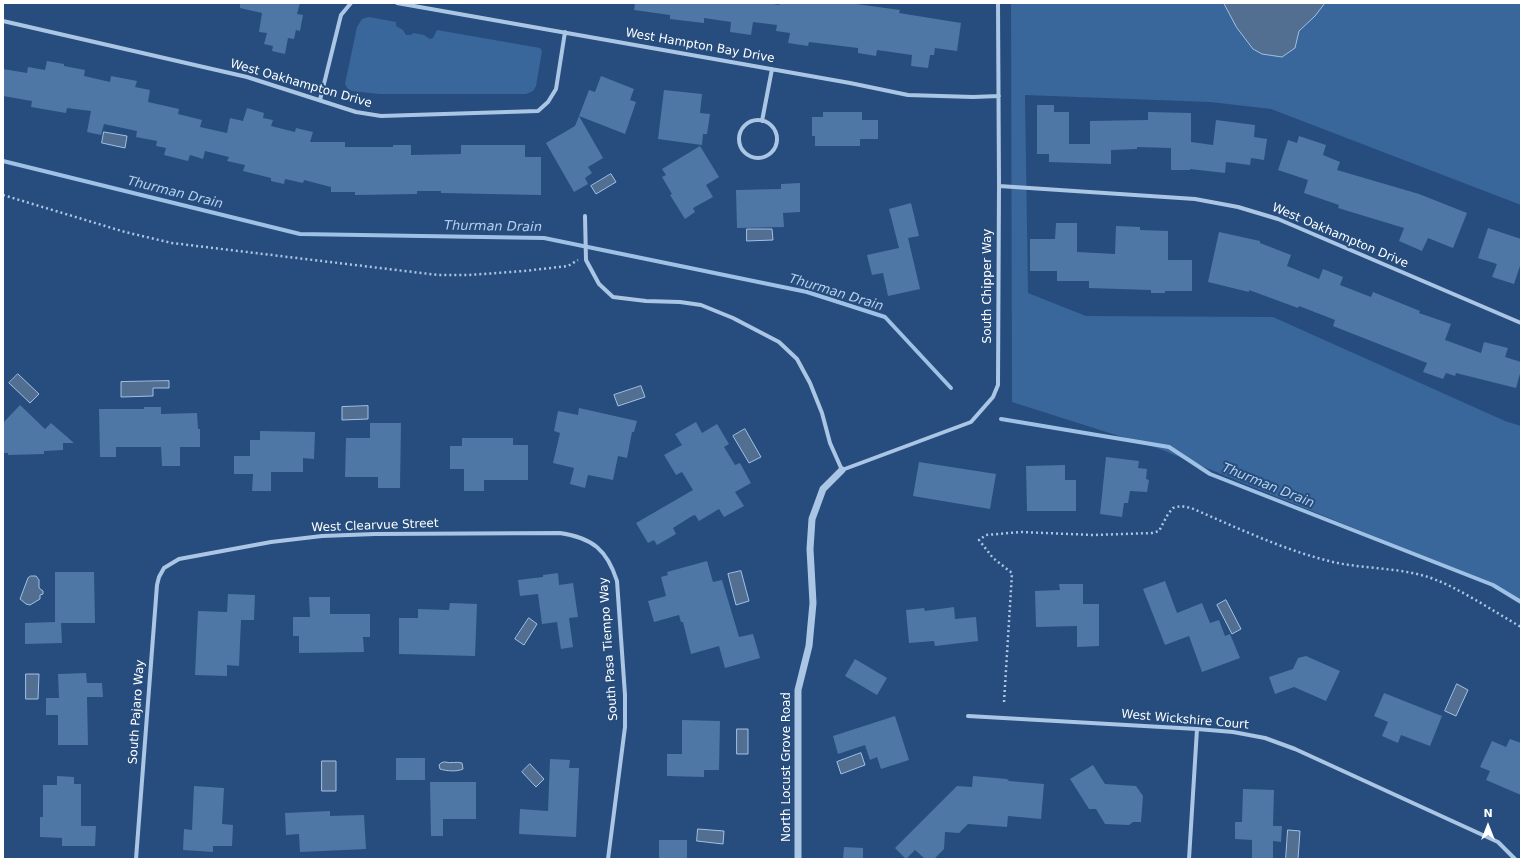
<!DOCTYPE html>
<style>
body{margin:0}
#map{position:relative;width:1524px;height:862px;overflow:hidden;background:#264d7d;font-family:"DejaVu Sans",sans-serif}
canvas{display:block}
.frame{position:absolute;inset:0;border:4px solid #fff;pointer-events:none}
.north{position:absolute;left:1468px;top:806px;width:40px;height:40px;-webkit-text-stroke:3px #264d7d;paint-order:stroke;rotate:0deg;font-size:11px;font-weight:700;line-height:16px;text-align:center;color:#fff}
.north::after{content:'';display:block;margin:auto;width:14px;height:18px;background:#fff;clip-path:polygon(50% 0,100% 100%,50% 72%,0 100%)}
</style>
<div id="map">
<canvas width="1524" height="862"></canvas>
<div class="frame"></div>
<div class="north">N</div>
</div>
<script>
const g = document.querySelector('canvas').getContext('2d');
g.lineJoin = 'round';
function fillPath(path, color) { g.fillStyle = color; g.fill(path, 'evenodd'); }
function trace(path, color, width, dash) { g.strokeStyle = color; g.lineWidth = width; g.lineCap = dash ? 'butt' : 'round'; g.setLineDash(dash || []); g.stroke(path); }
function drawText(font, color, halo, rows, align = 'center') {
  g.font = font + ' "DejaVu Sans",sans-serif'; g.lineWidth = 4; g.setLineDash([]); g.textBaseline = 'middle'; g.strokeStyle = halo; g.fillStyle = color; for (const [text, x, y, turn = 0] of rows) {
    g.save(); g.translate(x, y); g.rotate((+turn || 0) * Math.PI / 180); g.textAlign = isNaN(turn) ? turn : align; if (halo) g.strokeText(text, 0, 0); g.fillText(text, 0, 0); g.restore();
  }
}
const green = new Path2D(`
 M1011,3H1521V205L1271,109L1210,102L1025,95L1028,293L1086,316L1273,317L1505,421L1521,426V604L1481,580L1160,449L1012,402Z
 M369,17L396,22V26L403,30L406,35H411L413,33L424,35L430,39L433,38L437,30L540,48L542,51L536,86L533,91L526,94H379L352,91L348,89L345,84L357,27L362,19Z`);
const water = new Path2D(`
 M1224,3H1325L1315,16L1299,31L1295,48L1282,57L1262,54L1253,49L1237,28Z
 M104,132L127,136L125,148L102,143Z
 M611,174L616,182L596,194L591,186Z
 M747,229H772L773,240L747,241Z
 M18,374L39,394L30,403L9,383Z
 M169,381V388H153V396L121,397V382Z
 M641,386L645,397L618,406L614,395Z
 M368,406V419L342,420V407Z
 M745,429L761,457L749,463L733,436Z
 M741,571L749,601L736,605L728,574Z
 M31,576H36L39,580V588L43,591V594L40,595V599L30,605L26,604L20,599L28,578Z
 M1226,600L1241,629L1232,634L1217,605Z
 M529,618L537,624L524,645L515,639Z
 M26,674H39L38,699H26Z
 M1457,684L1468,690L1456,716L1445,711Z
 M737,729H748V754H737Z
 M861,753L865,765L841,774L837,762Z
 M322,761H336V791H322Z
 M445,762C451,764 456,761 462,763L463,769C457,772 446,771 440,769L439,765L441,763Z
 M530,764L544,779L536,787L522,772Z
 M698,829L724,831L723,844L697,841Z
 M1288,830L1300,831L1298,859H1286Z`);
const stream = new Path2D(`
 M3,161L300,234L544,238L807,292L885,317L951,388
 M1001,419L1169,447L1210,474L1493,585L1521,602`);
const building = new Path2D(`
 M240,3H300L297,14L303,15L300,31L296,30L294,39L288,38L285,54L272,51L273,46L264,44L267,33L259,32L262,13L240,8Z
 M635,3H768L779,5L780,3H849L900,10L899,13L961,23L957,51L935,48L934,55H930L928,68L911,66L912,55L877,50L876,56L858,53V48L809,42L808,46L788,43L790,33L776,31L777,25L753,22L751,35L730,32L731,22L704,18V23L670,19V15L634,10Z
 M47,61L64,64V66L85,70L84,76L110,82L111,76L137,81L135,87L150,90L148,102L179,109L178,114L202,120L200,127L227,133L230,118L243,121L247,108L264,113L263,118L273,120L271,126L295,132L296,128L313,132L310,142H345V147H393V145H411V155L461,154V145H525V157H541V195L441,193V191H417V194L355,195V192H331V187L304,180L303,183L285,179L284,184L271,181V178L243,171L245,165L227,161L229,157L205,151L203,159L190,155L188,161L164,155L166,148L156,146L157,141L136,137L137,131L104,124L101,135L87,132L91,111L67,108L66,113L31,107L32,101L3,96V69L27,73L28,67L45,70Z
 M601,76L634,89L630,100L636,102L625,134L579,116L589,90L595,92Z
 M664,90L702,94L700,113L710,114L707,134H703L702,145L658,139Z
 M1037,105H1054V112H1069V144H1090V121L1148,120V112L1191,113V142L1213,145L1216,120L1255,125L1254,137L1267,139L1264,160L1251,158L1250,165L1226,162L1225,173L1190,169V170H1171V148L1137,147V149L1111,150V164L1049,162V154H1037Z
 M823,112H862V120H878V139H860V146H815V136H812V117H823Z
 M579,116L603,158L588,167L592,173L585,178L588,184L574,192L546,143L575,126Z
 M1299,136L1326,145L1323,155L1340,162L1337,170L1419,194L1467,213L1453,248L1428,238L1422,251L1399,241L1404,228L1338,208L1339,205L1304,193L1308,180L1278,170L1288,140L1297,143Z
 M700,146L719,177L706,185L713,197L693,208L695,212L685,219L670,195L672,194L662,177L666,175L662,169Z
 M800,183V212L783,213L784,227L737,228L736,190L781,189V184Z
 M911,203L919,236L908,238L920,289L888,296L883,273L872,275L867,255L899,248L889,209Z
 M1056,223H1077V252L1115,254L1116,226L1140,227V230L1168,231V260H1192V291H1165V293H1151V290L1089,288V281H1057V271H1030V239H1055Z
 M1488,228L1521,239V263L1514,284L1492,277L1497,264L1478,258Z
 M1219,232L1260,241V243L1291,255L1287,266L1319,279L1323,269L1343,277L1340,285L1371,297L1373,292L1420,311L1419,313L1451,324L1445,340L1481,353L1484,342L1508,348L1505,357L1521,362V370L1516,388L1456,373L1455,376L1446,373L1443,379L1423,372L1427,363L1333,326L1335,320L1299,306L1298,308L1249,290V292L1208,282Z
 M20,405L45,429L51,423L74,443H63V450L44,451V454L8,455V453H3V423Z
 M144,407H161V414L197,413L198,429H200V447H180V466H162L161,447H116V457H100L99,409H144Z
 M579,408L637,421L634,432H632L627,458L618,456L613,480L588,475L585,488L570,484L574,468L553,463L560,433L554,431L558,411L578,415Z
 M696,422L702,433L717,424L729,444L724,447L735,465L740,463L751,483L735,492L744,506L724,517L719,509L699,521L695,515L692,516L673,528L676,534L657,545L654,540L648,543L636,523L693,490L682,472L676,475L664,455L682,445L675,434Z
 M370,423H401L400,488H378V477H345L346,438H370Z
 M260,431L315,432L314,459L303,458V472H271V491H252L253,474H234V456H250V440H260Z
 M462,438H513V445H528V480H484V491H464V469H450V446H462Z
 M1106,457L1139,461L1138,468L1147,469L1146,479L1149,480L1147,492L1130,491L1128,503H1124L1122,517L1100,514Z
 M919,462L996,474L990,509L913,496Z
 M1065,465V480H1076V511H1027L1026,466Z
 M707,561L713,582L722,580L739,637L753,634L760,658L725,668L719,646L691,654L683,622H681L679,615L654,622L648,601L666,596L661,577L668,575L667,572Z
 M55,572H94L95,623H61L62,643L25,644V623L55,622Z
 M558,573L559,585L573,583L578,617L569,618L573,647L561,649L557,622L542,624L538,594L520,596L518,580L543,577V575Z
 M1165,581L1177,613L1202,603L1210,623L1219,620L1225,636L1230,634L1240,658L1202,672L1189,636L1165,645L1143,589Z
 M1059,584H1083V604H1099V646L1077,647V626L1036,627L1035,591L1060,590Z
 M228,594L255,595L254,620H241L239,666L227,665V676L195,675L198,611L227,612Z
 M309,597H330V614H370V637H363L364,652L299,653V636H293V617H310Z
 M450,603L477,604L475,656L399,654V618H418V609L449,610Z
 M954,607L955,619L976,617L978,641L935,646L934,641L909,643L906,610L924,608L925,611Z
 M1306,656L1340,671L1326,701L1294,687L1275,694L1269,677L1293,669L1298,658Z
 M855,659L887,678L877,695L845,676Z
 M86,673L87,683H102L103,697H87L88,745H58V715H46V698H59L58,674Z
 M1384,693L1442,716L1430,746L1401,735L1398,743L1382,736L1388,722L1374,716Z
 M895,716L909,760L881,769L877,757L870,760L865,745L838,754L833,736Z
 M682,720L720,721L719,770H704V777L667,776V754H682Z
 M1510,739L1521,743V795L1486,780L1490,771L1480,767L1492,741L1506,747Z
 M396,758H425V780H396Z
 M550,759L570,760L569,768H579L576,837L519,834L520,809L548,811Z
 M1093,765L1105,784L1136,786L1143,796L1141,822H1133L1129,825L1105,824L1096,809H1089L1070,779Z
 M57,776L74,777V784H81V826H96L95,846H62V838L40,837V817H43V785H57Z
 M973,776L1007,779L1009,781L1044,784L1041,819L1008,816L1007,827L968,824L959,833L945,832L944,849L934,859H925L915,850L906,859L895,848L957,786L972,787Z
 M430,782H476V819H443V836H431Z
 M194,786L224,788L222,824L233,825L232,846H213V852L183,850L184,829L192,830Z
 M1243,789L1274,790L1273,826H1282L1281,842L1273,841V859H1252V840L1235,839V822H1242Z
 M330,811V816L364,815L366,849L300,852L299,834L286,835L285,813Z
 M659,840H687V859H659Z
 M844,847L863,848V859H843Z`);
const path = new Path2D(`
 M3,195L125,232L172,243L438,275H469L524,271L568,266L578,260
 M1004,702L1012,573L993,558L979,540L986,535L1021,532L1093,535L1152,533L1159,531L1168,514L1173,508L1181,506L1191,508C1236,527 1281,549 1329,561C1360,569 1393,567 1425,576C1455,585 1493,611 1521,627`);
const minor = new Path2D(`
 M397,3L850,83L908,95L973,97L999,96
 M3,21L247,77L356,112L381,116L538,111L548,102L556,89L565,32
 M320,100L341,15L351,3
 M739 139a19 19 0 1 1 38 0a19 19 0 1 1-38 0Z
 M762,121L772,69
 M999,186L1195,199L1238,207L1278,219L1521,323
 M585,216L586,260L599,284L613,297L646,301L680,302L701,305L733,318L779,342L797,359L810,383L822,413L830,443L842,470L971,422L993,397L998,385L999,186L998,3
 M968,716L1197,729L1233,732L1265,738L1295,749L1498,842L1515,859
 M136,859L157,585L159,577L164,568L179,559L271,542L322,536L375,534L560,533C593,538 607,550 617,581L625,695V727L608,859
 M1189,859L1197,729`);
const tertiary = new Path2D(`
 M798,859V690L809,646L813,603L810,549L812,519L823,489L842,470`);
const streetNames = [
 ["West Hampton Bay Drive",700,46,10],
 ["West Oakhampton Drive",301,84,16],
 ["West Oakhampton Drive",1340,236,23],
 ["South Chipper Way",988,286,-90],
 ["West Clearvue Street",375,526,-2],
 ["South Pasa Tiempo Way",609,649,-94],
 ["South Pajaro Way",137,712,-86],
 ["West Wickshire Court",1185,720,5],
 ["North Locust Grove Road",787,767,-90]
];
const waterNames = [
 ["Thurman Drain",175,193,14],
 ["Thurman Drain",493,227,1],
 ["Thurman Drain",836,293,17],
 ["Thurman Drain",1268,486,22]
];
fillPath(green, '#39679b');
fillPath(water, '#526f92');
trace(water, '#a0c1e6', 1);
trace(stream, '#a0c1e6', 4);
fillPath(building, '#4e77a6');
trace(path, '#abc6e5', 2.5, [2, 3]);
trace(minor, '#abc6e5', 4);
trace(tertiary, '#abc6e5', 7);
drawText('12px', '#fff', '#264d7d', streetNames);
drawText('italic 13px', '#b6d0ed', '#264d7d', waterNames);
</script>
